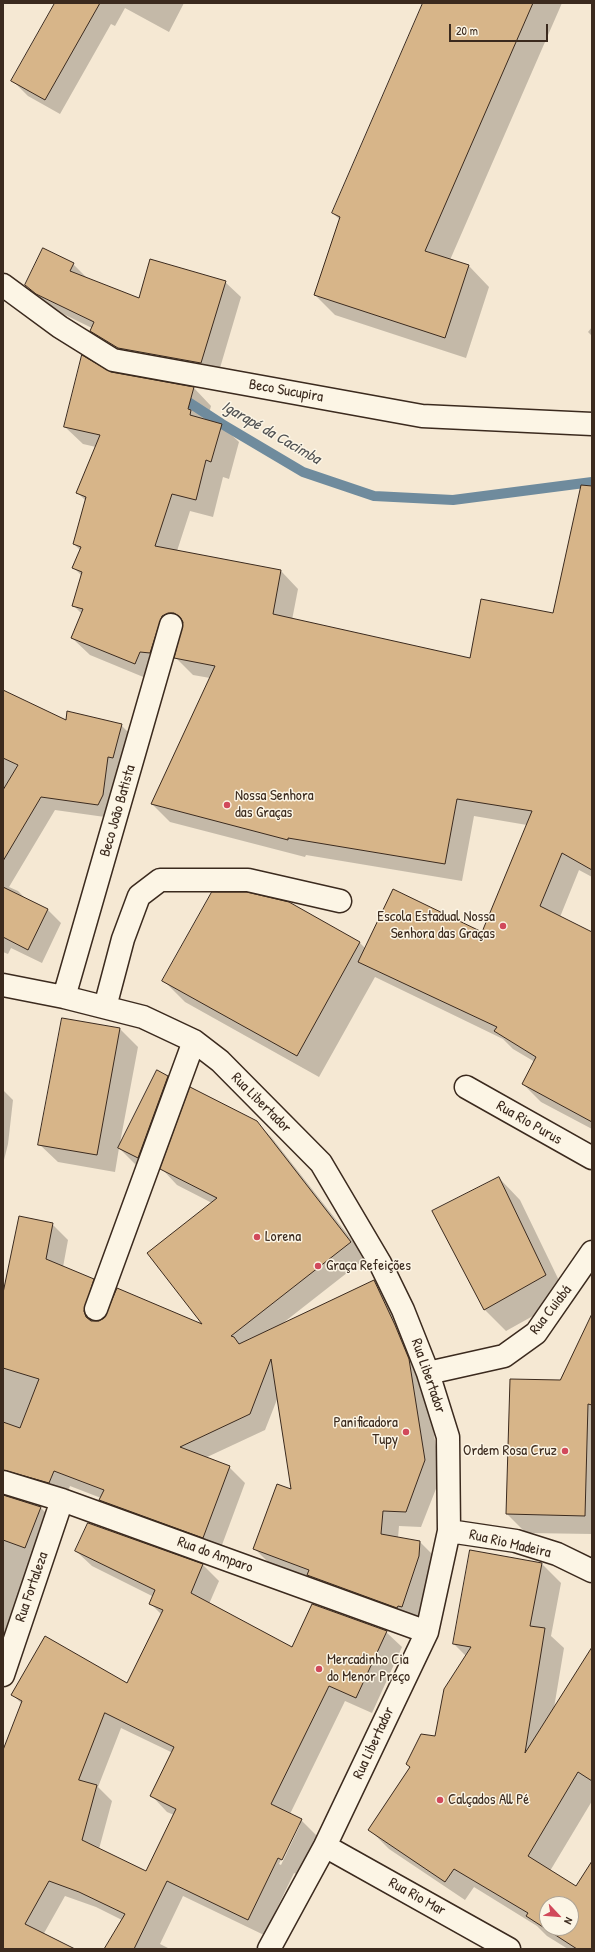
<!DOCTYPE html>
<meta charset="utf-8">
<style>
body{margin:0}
#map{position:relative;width:595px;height:1952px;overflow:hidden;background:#f5e8d3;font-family:"Patrick Hand",sans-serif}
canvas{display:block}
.frame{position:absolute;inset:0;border:4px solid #3b2a1e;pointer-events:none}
.north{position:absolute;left:539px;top:1896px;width:40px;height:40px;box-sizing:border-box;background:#fcf5e5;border:1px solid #afa495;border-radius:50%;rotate:116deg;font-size:11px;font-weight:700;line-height:16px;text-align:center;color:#3b2a1e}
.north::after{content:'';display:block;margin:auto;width:14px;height:18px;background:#d1495b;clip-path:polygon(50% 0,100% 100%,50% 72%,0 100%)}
.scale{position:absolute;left:449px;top:24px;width:99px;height:18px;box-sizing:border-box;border:2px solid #3b2a1e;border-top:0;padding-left:5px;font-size:12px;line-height:14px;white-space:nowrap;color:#3b2a1e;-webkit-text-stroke:3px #fcf5e5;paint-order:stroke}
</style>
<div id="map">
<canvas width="595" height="1952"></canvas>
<div class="frame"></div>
<div class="north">N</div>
<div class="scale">20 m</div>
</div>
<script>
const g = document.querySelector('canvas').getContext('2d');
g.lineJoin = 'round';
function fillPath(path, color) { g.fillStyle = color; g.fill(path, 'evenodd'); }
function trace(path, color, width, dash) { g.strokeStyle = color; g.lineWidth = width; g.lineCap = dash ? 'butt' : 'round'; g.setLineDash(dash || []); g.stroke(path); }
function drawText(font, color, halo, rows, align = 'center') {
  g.font = font + ' "Patrick Hand",sans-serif'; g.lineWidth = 3; g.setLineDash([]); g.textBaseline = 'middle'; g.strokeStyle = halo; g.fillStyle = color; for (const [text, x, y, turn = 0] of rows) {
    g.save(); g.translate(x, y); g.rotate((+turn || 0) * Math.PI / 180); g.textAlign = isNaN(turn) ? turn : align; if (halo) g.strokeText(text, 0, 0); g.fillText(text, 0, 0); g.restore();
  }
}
const shadow = new Path2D(`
 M56,3H184L169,32L125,8L115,26L111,24L60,114L28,96L13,81Z
 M424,3H562L450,260L469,266L489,287L466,358L335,315L315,295L340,220L333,213Z
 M73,264L89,280L140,299L225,282L241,297L217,378L134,363L107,346L91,331L92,328L53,309L26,285Z
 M592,327V336L588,332Z
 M110,373L194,388L211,406L207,421L221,425L239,442L229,479L223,477L213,517L190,511L177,551L281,571L298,589L292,620L471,659L553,614L592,488V877L579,870L560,917L592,933V1129L541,1102L523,1084L535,1062L513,1049L503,1039L375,977L319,1077L185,1002L164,981L289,903L360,943L365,948L483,933L527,825L474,816L462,881L306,855L305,857L170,822L152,804L210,678L193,675L176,658L182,632L153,681L90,655L72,638L82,614L73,605L82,576L73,567L80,550L74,544L86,501L77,492L96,447L83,444L65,427Z
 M3,691L66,721L121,725L135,739L112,818L55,810L9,887L18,891L27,900L48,910L61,923L42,963L11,948L8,954L3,952Z
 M120,1029L138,1047L120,1143L167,1077L185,1095L137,1166L119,1148L115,1172L58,1162L39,1144Z
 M3,1090L13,1100L8,1144L3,1164Z
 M256,1122L272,1138L366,1258L283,1323L374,1281L390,1297L424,1376L441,1476L421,1527L399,1526L398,1538L420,1542L435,1557L434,1573L417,1622L270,1564L254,1548L292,1491L278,1397L265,1430L205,1458L229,1467L245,1483L219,1553L116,1516L100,1500L101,1498L70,1486L65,1498L10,1489L6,1496L40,1507L56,1523L3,1647V1288L5,1289L52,1224L68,1240L63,1267L93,1279L109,1295L101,1321L205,1326L212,1203L177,1185L162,1169Z
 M499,1178L520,1200L567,1297L506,1331L485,1310L434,1211Z
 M592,1316V1534L526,1533L507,1514L560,1381Z
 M89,1524L203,1565L219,1581L209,1604L293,1648L386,1632L402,1647L372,1713L345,1701L290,1814L301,1820L317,1836L298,1875L294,1873L264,1935L183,1896L160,1944L170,1949H105L122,1920L96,1907L65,1896L43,1935L73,1949H3V1759L22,1704L13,1695L127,1685L162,1615L151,1604L154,1597L92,1566L76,1551ZM121,1728L173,1753L152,1796L167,1812L174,1815L147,1872L99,1849L112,1801L98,1787ZM298,1825H300L281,1865L279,1864Z
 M542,1564L561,1583L551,1636L564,1648L554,1708L592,1649V1801L550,1871L576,1888L592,1862V1949H568L547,1936L537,1926L474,1887L465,1900L389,1849L370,1830L411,1768L407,1764L436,1737L466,1656L454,1644ZM547,1904H571V1928H547Z`);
const stream = new Path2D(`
 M179,396L222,424L303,472L374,496L453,500L592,482`);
const building = new Path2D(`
 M55,3H100L45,100L11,81Z
 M423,3H533L425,251L469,265L445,338L314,295L340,217L332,213Z
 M43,248L74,263L70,271L139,298L150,259L226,281L201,363L118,348L90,331L94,322L36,294L25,285Z
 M82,355L111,372L194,387L188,409L191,410L190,415L222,424L211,462L206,460L196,500L172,494L155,546L281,570L273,614L470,658L481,599L553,613L581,485L592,486V870L562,853L540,906L592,932V1122L522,1084L536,1057L494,1031L497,1027L358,962L393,889L482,932L532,811L457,799L445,864L288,838V840L151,804L215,666L174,658L183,622L180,617L174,613H168L162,616L150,653L140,652L135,664L71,638L83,609L72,606L82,572L72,568L81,547L73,544L86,497L76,493L100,435L64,427Z
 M3,690L66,720L67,711L122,724L113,758L108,757L103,795L98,805L41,797L3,861V790L18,765L3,758Z
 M3,887L48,909L28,950L3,937Z
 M212,892H247L289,902L360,942L297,1056L162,981Z
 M62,1018L120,1028L97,1155L38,1145Z
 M157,1070L168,1076L138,1158L118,1148Z
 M190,1087L257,1121L351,1242L231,1336L234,1337L239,1344L374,1280L395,1325L409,1359L425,1460L406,1512L383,1511L381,1534L420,1541L419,1556L402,1607L398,1606L397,1608L307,1575L309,1570L253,1549L277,1484L291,1489L271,1359L250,1414L180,1447L230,1466L203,1538L99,1500L104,1490L54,1471L49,1483L3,1470V1422L20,1428L39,1379L3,1368V1293L19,1216L53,1223L46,1259L94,1279L84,1311L86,1317L91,1321H99L104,1318L117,1288L202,1324L147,1253L217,1198L160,1169Z
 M499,1177L546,1275L484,1310L432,1211Z
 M592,1314V1405L588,1404L585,1516L506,1514L510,1379L560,1380Z
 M3,1495L41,1507L25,1548L3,1540Z
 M88,1523L203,1564L191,1593L292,1647L312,1604L387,1631L356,1698L329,1686L271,1804L302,1819L282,1860L278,1858L248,1920L167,1881L134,1949H104L125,1914L79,1892L49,1881L25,1924L75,1949H3V1750L22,1701L11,1695L45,1636L127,1683L163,1610L149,1604L155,1590L75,1551ZM105,1713L174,1747L150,1796L176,1809L146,1871L82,1840L97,1785L79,1780Z
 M470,1550L542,1563L530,1626L545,1628L525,1753L592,1647V1781L578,1772L528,1856L576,1886L592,1861V1949H577L526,1916L528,1913L454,1869L445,1882L368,1830L410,1767L406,1764L421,1734L435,1736L444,1689L471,1647L453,1644ZM547,1904H571V1928H547Z`);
const minor = new Path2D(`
 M3,285L60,327L113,360L422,416L592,424
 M3,985L64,997L143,1017L194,1041L220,1061L321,1163L380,1263L403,1310L428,1373L448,1437L449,1531L427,1632L325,1846L269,1949
 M64,997L171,625
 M105,1007L123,939L139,896L160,880H248L340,901
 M466,1087L592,1158
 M96,1309L194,1041
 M428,1373L504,1356L536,1333L592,1252
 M3,1482L62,1500L427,1632
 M449,1531L516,1541L557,1554L592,1571
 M3,1675L62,1500
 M325,1846L509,1949`);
const markers = [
 [227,805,4,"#d1495b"],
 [503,926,4,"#d1495b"],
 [257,1237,4,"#d1495b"],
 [318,1266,4,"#d1495b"],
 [406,1432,4,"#d1495b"],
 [565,1451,4,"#d1495b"],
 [319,1669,4,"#d1495b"],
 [440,1800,4,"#d1495b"]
];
const streetNames = [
 ["Beco Sucupira",286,391,10],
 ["Beco João Batista",118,811,-74],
 ["Rua Libertador",261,1103,45],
 ["Rua Rio Purus",529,1123,30],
 ["Rua Cuiabá",551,1310,-52],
 ["Rua Libertador",428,1376,71],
 ["Rua Rio Madeira",510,1544,13],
 ["Rua do Amparo",215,1555,20],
 ["Rua Fortaleza",32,1587,-71],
 ["Rua Libertador",374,1743,-65],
 ["Rua Rio Mar",417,1897,29]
];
const poiNames = [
 ["Nossa Senhora",235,796],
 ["das Graças",235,813],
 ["Escola Estadual Nossa",495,917,"right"],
 ["Senhora das Graças",495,934,"right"],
 ["Lorena",265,1237],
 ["Graça Refeições",326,1266],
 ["Panificadora",398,1423,"right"],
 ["Tupy",398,1440,"right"],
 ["Ordem Rosa Cruz",557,1451,"right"],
 ["Mercadinho Cia",327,1660],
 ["do Menor Preço",327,1677],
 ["Calçados All Pé",448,1800]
];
const waterNames = [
 ["Igarapé da Cacimba",271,433,30]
];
fillPath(shadow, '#0003');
trace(stream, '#6f8b9d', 10);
fillPath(building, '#d7b589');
trace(building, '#3b2a1e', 1);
trace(minor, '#3b2a1e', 25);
trace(minor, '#fcf5e5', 22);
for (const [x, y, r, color] of markers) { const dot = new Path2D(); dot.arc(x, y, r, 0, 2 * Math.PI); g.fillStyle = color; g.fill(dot); trace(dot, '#fcf5e5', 1.5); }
drawText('15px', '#3b2a1e', '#fcf5e5', streetNames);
drawText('15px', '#3b2a1e', '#fcf5e5', poiNames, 'left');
drawText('italic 16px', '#515253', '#fcf5e5', waterNames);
</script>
